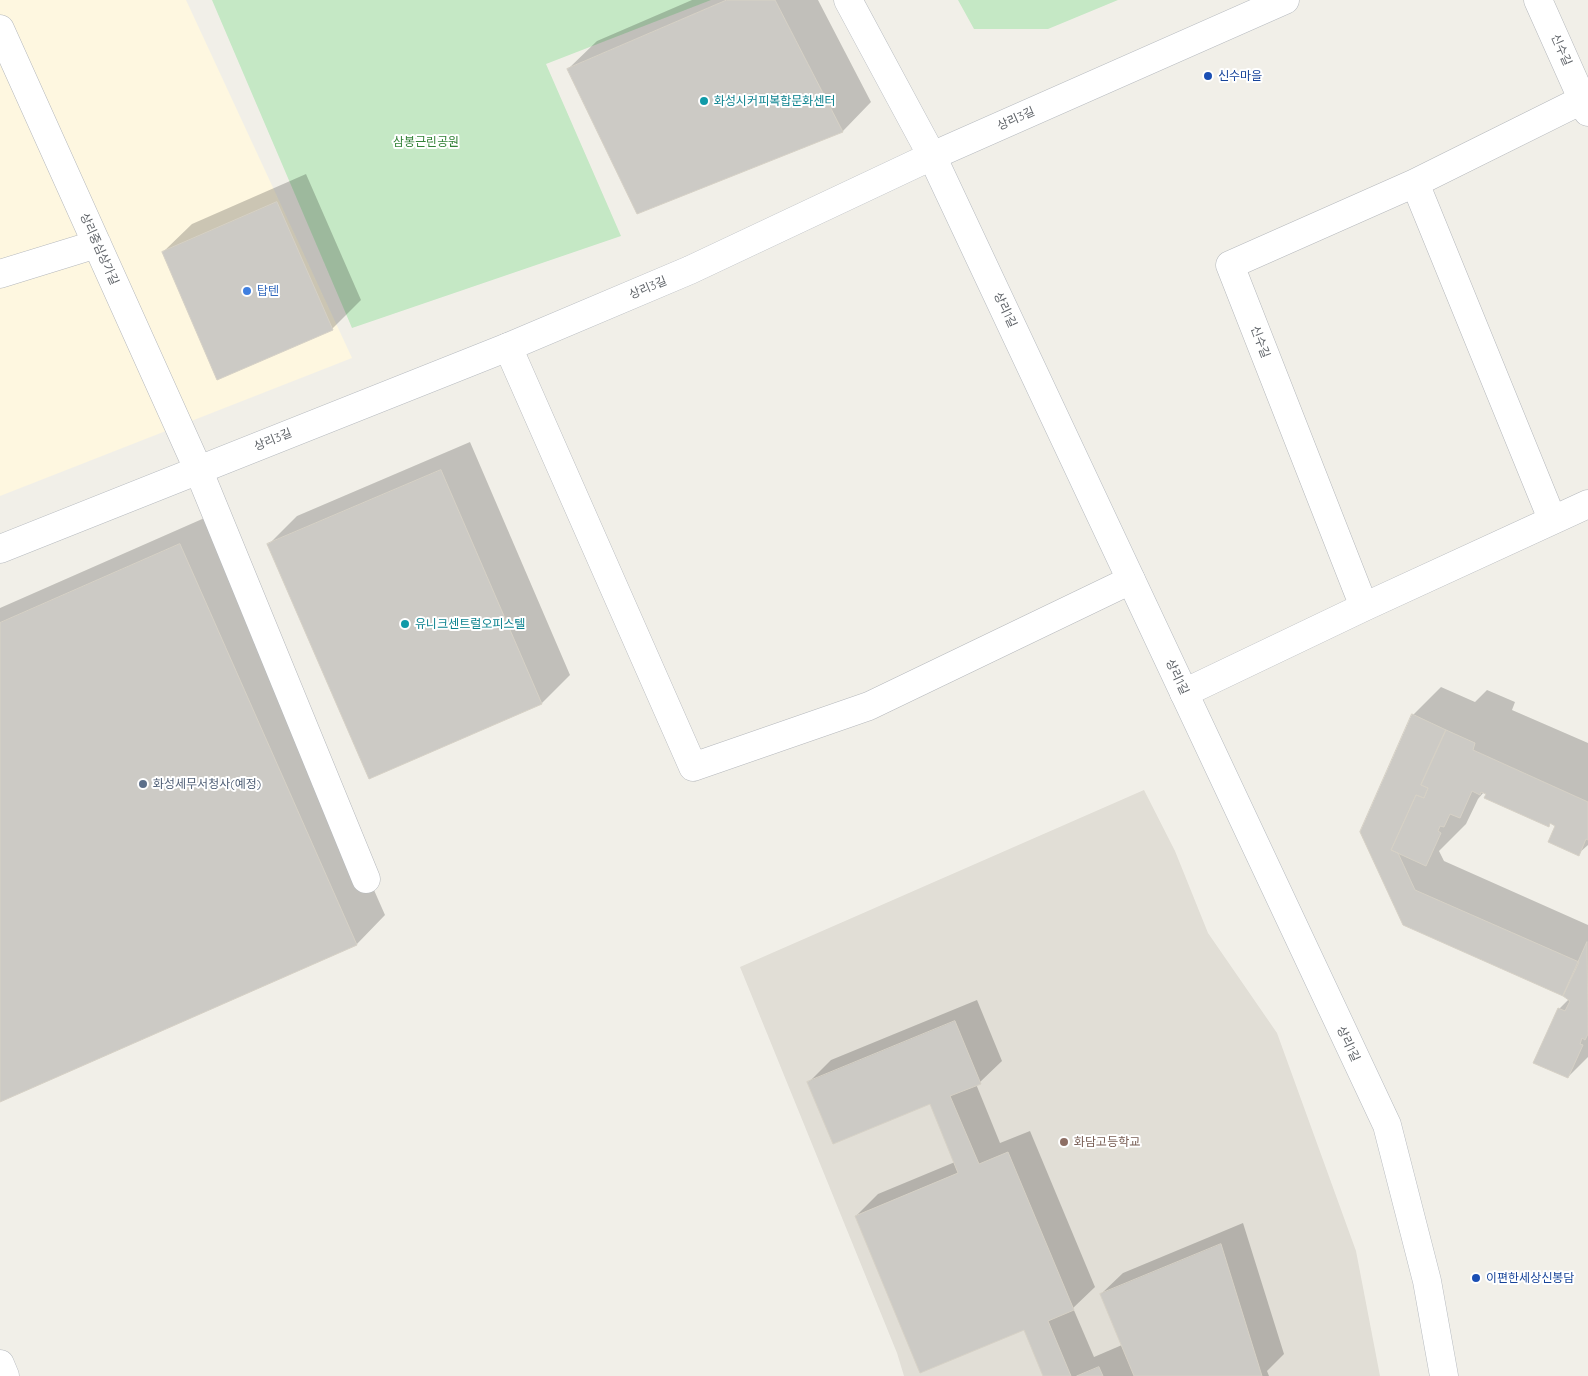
<!DOCTYPE html>
<meta charset="utf-8">
<style>
body{margin:0}
canvas{display:block;background:#f1efe8}
</style>
<canvas width="1588" height="1376"></canvas>
<script>
const g = document.querySelector('canvas').getContext('2d');
g.lineJoin = 'round';
function fillPath(path, color) { g.fillStyle = color; g.fill(path, 'evenodd'); }
function trace(path, color, width, dash) { g.strokeStyle = color; g.lineWidth = width; g.lineCap = dash ? 'butt' : 'round'; g.setLineDash(dash || []); g.stroke(path); }
function drawText(font, color, halo, rows, align = 'center') {
  g.font = font + ' Quicksand,"Noto Sans KR",sans-serif'; g.lineWidth = 4; g.setLineDash([]); g.textBaseline = 'middle'; g.strokeStyle = halo; g.fillStyle = color; for (const [text, x, y, turn = 0] of rows) {
    g.save(); g.translate(x, y); g.rotate((+turn || 0) * Math.PI / 180); g.textAlign = isNaN(turn) ? turn : align; if (halo) g.strokeText(text, 0, 0); g.fillText(text, 0, 0); g.restore();
  }
}
const commercial = new Path2D(`
 M0,0H186L352,358L0,496Z`);
const education = new Path2D(`
 M1144,790L1175,851L1208,933L1277,1033L1356,1251L1380,1376H904L897,1353L740,967Z`);
const green = new Path2D(`
 M212,0H711L546,64L621,236L352,328Z
 M958,0H1118L1048,29H974Z`);
const shadow = new Path2D(`
 M692,0H818L871,102L843,131L637,213L568,69L597,41Z
 M306,174L361,300L332,329L163,252L192,224Z
 M470,442L570,675L542,703L369,777L269,544L297,516Z
 M209,516L385,915L357,944L0,1100V608Z
 M1441,687L1475,702L1487,690L1515,702L1512,710L1588,743V845L1578,854L1557,825L1551,822L1548,825L1484,792L1478,799L1466,824L1439,851L1444,861L1588,925V1057L1568,1077L1559,1009L1569,999L1567,991L1404,924L1361,832L1413,715Z
 M977,1000L1002,1061L980,1082L976,1084L1000,1143L1030,1131L1095,1287L1073,1308L1094,1357L1122,1345L1101,1294L1123,1273L1243,1223L1284,1354L1267,1371L1269,1376H1045L1025,1328L856,1216L878,1194L955,1162L931,1103L809,1082L831,1060Z`);
const building = new Path2D(`
 M727,0H775L843,132L637,214L567,69Z
 M277,202L333,330L217,380L162,252Z
 M441,470L542,704L369,779L267,544Z
 M180,544L357,945L0,1102V623Z
 M1412,714L1446,730L1421,785L1428,788L1424,798L1416,795L1391,850L1398,853L1415,890L1579,962L1563,996L1403,925L1360,832Z
 M1446,730L1475,743L1473,750L1588,802V840L1586,839L1579,856L1548,842L1555,826L1550,823L1549,827L1484,798L1486,794L1481,792L1480,795L1472,791L1460,818L1450,814L1444,827L1440,826L1438,831L1441,833L1426,866L1391,850L1416,795L1424,798L1428,788L1421,785Z
 M1587,942L1588,1034L1585,1040L1582,1038L1580,1044L1583,1045L1568,1078L1533,1063L1558,1008L1565,1011L1570,1001L1563,996Z
 M955,1021L981,1084L950,1096L979,1164L1008,1152L1074,1310L1048,1321L1071,1376H1043L1024,1330L920,1373L855,1216L958,1173L930,1104L833,1144L807,1082Z
 M1221,1244L1262,1376H1134L1100,1294Z
 M1099,1367L1103,1376H1077Z`);
const street = new Path2D(`
 M1538,0L1588,112
 M0,29L198,469L366,879
 M1415,183L1552,519
 M0,274L97,244
 M508,347L693,767L869,706L1131,580
 M1364,607L1230,265L1415,183L1588,97
 M1184,693L1364,607L1588,504`);
const secondary = new Path2D(`
 M848,0L932,156L1387,1125L1427,1281L1444,1376
 M0,549L508,347L690,270L932,156L1285,0
 M0,1364L5,1376`);
const markers = [
 [1208,76,5,"#1a4fb4"],
 [704,101,5,"#0f9aa8"],
 [247,291,5,"#3f7fe0"],
 [405,624,5,"#0f9aa8"],
 [143,784,5,"#5c6f8a"],
 [1064,1142,5,"#8d6e63"],
 [1476,1278,5,"#1a4fb4"]
];
const streetNames = [
 ["신수길",1561,50,66],
 ["상리3길",1016,119,-24],
 ["상리중심상가길",99,249,66],
 ["상리3길",648,288,-23],
 ["상리1길",1005,310,65],
 ["신수길",1260,342,69],
 ["상리3길",273,440,-22],
 ["상리1길",1177,677,65],
 ["상리1길",1348,1044,65]
];
const transitNames = [
 ["신수마을",1218,76],
 ["이편한세상신봉담",1486,1278]
];
const cultureNames = [
 ["화성시커피복합문화센터",714,101],
 ["유니크센트럴오피스텔",415,624]
];
const parkNames = [
 ["삼봉근린공원",426,142]
];
const shopNames = [
 ["탑텐",257,291]
];
const serviceNames = [
 ["화성세무서청사(예정)",153,784]
];
const educationNames = [
 ["화담고등학교",1074,1142]
];
fillPath(commercial, '#fef7e0');
fillPath(education, '#e1ded6');
fillPath(green, '#c5e8c5');
fillPath(shadow, '#0003');
fillPath(building, '#cccac5');
trace(building, '#d6d1c6', 1);
trace(street, '#b5b8bc', 29);
trace(secondary, '#b6babf', 29);
trace(street, '#fff', 28);
trace(secondary, '#fff', 28);
for (const [x, y, r, color] of markers) { const dot = new Path2D(); dot.arc(x, y, r, 0, 2 * Math.PI); g.fillStyle = color; g.fill(dot); trace(dot, '#fff', 2); }
drawText('12px', '#5f6368', '#fff', streetNames);
drawText('12px', '#164399', '#fff', transitNames, 'left');
drawText('12px', '#0d838f', '#fff', cultureNames, 'left');
drawText('12px', '#348238', '#fff', parkNames);
drawText('12px', '#366cbe', '#fff', shopNames, 'left');
drawText('12px', '#4e5e75', '#fff', serviceNames, 'left');
drawText('12px', '#785e54', '#fff', educationNames, 'left');
</script>
